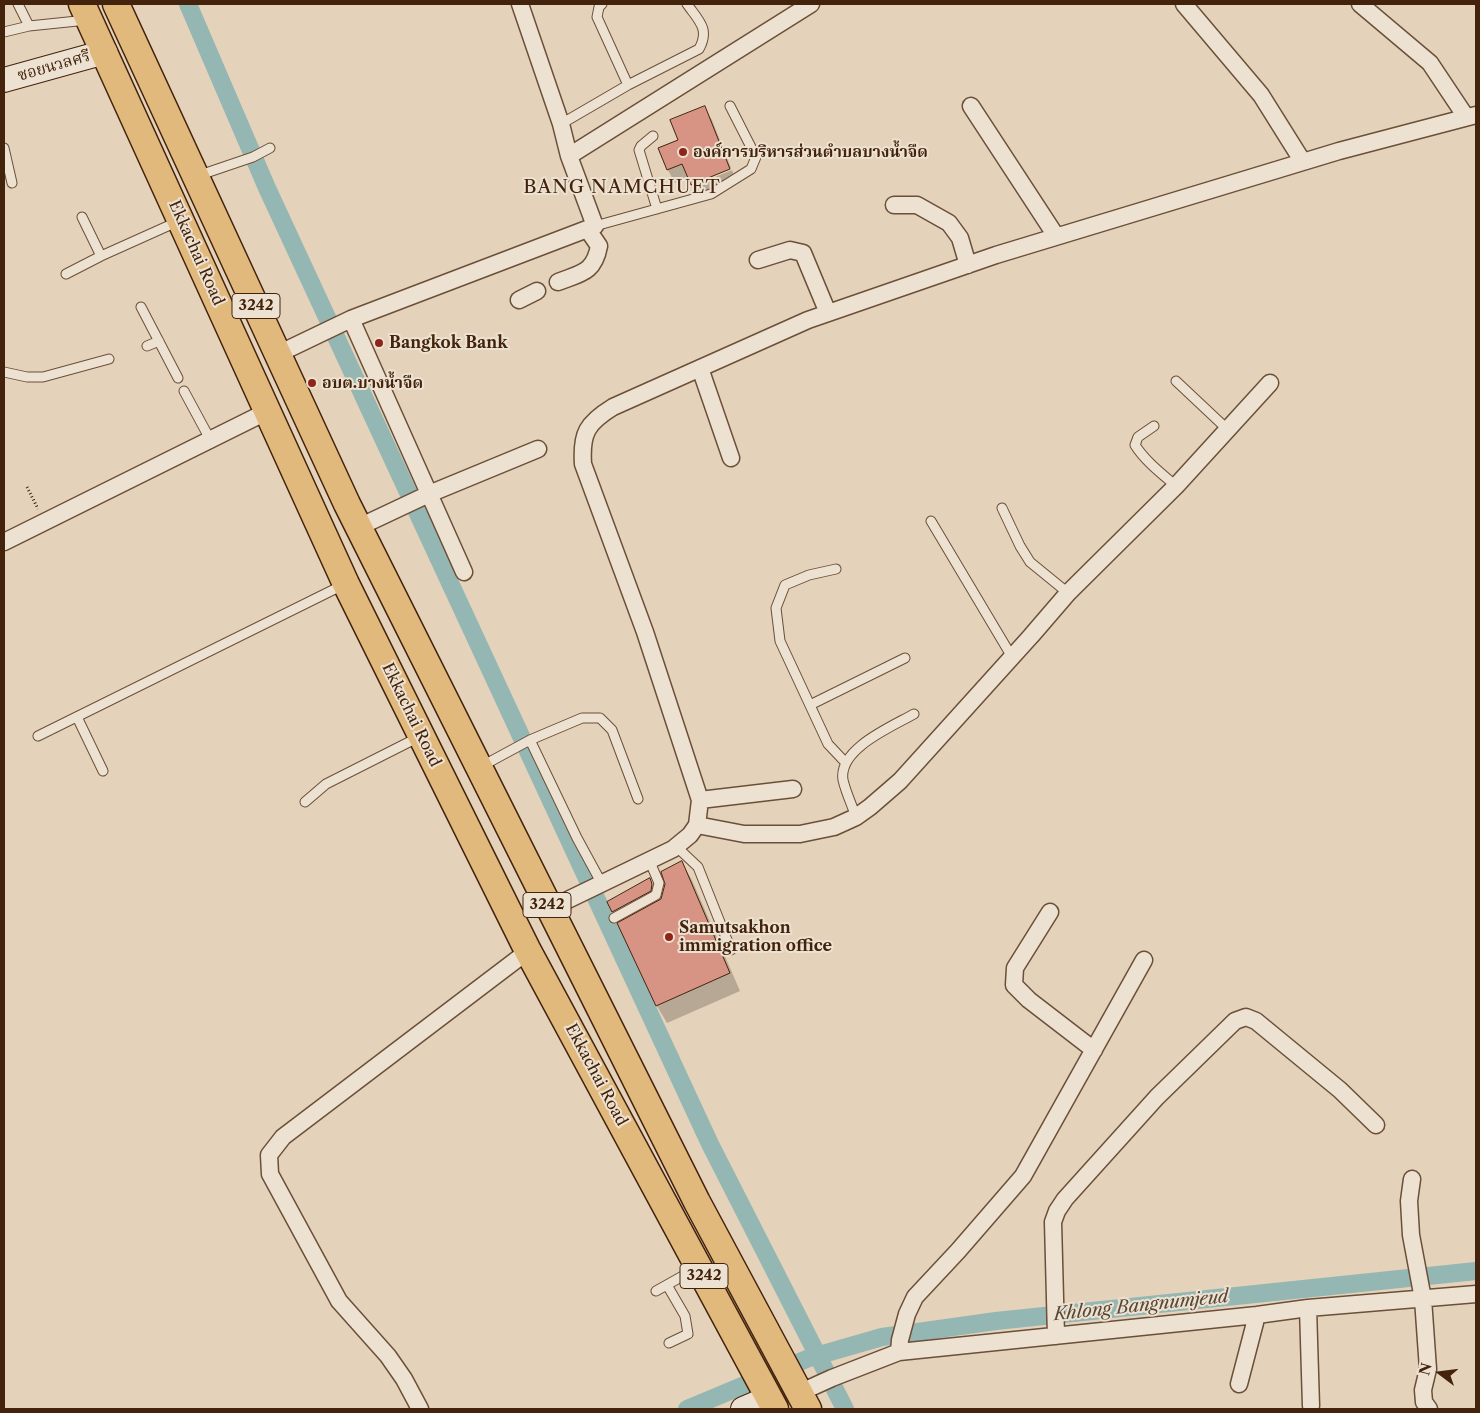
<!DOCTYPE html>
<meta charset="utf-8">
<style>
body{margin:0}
#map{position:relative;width:1480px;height:1413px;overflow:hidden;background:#e4d2ba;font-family:"Libre Caslon Text",serif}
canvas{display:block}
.frame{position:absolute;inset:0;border:5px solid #43230c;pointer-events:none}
.north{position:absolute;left:1415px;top:1348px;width:50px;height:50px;-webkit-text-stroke:4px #ede2d2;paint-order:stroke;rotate:285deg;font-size:14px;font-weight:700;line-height:20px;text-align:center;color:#43230c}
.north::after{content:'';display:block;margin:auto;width:18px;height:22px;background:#43230c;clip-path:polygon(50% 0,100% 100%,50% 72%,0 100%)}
</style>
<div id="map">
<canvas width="1480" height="1413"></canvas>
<div class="frame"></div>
<div class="north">N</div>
</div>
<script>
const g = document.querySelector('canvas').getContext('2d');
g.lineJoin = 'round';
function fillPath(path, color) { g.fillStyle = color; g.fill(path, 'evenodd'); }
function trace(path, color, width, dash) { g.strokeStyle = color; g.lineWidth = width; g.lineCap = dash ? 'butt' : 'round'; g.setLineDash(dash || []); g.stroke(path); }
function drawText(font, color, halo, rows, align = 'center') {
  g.font = font + ' "Libre Caslon Text","Noto Serif Thai",serif'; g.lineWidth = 4; g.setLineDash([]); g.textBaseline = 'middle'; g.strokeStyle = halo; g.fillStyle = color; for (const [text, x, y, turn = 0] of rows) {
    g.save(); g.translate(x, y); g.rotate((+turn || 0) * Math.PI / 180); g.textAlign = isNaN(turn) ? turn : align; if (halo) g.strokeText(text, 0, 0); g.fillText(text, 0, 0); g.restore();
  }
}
const shadow = new Path2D(`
 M704,107L712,120L731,168L692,184L689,177L675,183L668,170L680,141Z
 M732,170L737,183L700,198L693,186Z
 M682,863L692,880L740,991L667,1023L657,1006L613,911L650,880L661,901Z`);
const canal = new Path2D(`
 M188,4L267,188L710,1144L845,1409
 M687,1409L809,1358L882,1337L996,1321L1476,1271`);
const building = new Path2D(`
 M705,106L730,169L691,185L682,164L667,170L658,148L678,140L670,120Z
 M682,861L730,973L656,1006L617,923L661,899L665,884L661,872Z
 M650,878L652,884L651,891L612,912L607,902Z`);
const path = new Path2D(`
 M27,487L38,509`);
const lane = new Path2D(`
 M18,4L29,26L87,20
 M602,4L599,7L597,17L628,85
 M4,32L29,26
 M561,124L628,85L699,49C710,29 699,21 687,4
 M653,136L641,146L639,150L657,209
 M4,148L12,183
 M197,176L253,157L270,148
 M82,217L101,256
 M595,226L711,194L751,169L756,157L730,106
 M66,274L101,256L179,221
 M141,307L178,378
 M147,346L159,341
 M4,372L27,377H43L109,359
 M1176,381L1227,429
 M184,391L211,441
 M1154,426L1138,437L1135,445C1145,461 1162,474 1176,486
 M1002,508L1020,546L1030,562L1068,593
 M931,521L1012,657
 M836,569L809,575L785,585L776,608L780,641L828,744L845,762
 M810,705L905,658
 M77,717L103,771
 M38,736L343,585
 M530,740L577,838L602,884
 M482,766L530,740L582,718H600L612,730L638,799
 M305,802L326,784L419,737
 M856,817C852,805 846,793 843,780C838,749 891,727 914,714
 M673,849L680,850L698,867L731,950
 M614,918L656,895L659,883L650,862
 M667,1285L685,1316L688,1334L669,1343
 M656,1291L697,1268`);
const street = new Path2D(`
 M1184,4L1261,95L1303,162
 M1360,4L1430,63L1466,117
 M971,106L1056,236
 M569,156L811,4
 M894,205H917L949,223L960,238L968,265
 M758,260L790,250L803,253L828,313
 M558,282C581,273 594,273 599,246L588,230
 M519,300L537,291
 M351,319L464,572
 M278,354L351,319L595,226L569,156L561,124L520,4
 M700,368L731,458
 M359,527L429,494L538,449
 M4,542L268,411
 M700,800L793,789
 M697,825L744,834H800L834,827L856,817L870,807L900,781L1031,636L1068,593L1176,486L1270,383
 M549,909L673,849L690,835L697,825L700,800L645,632L583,464C581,433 587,423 613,407L808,320L996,255L1339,151L1476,115
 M1050,912L1015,968L1014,985L1029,1000L1094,1050
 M1412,1179L1409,1201L1411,1235L1423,1299L1428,1369L1423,1390L1424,1402L1429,1409
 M1308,1308L1311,1406
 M1056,1336L1053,1222L1057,1211L1065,1199L1157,1097L1235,1021L1246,1017L1256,1021L1340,1090L1376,1125
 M899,1352L900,1340L907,1314L915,1297L958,1251L1023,1176L1144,960
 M1239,1384L1257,1315
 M799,1391L810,1388L832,1378L899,1352L1257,1315L1308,1308L1476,1294
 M420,1409L404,1379L388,1356L339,1301L270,1174L269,1155L283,1137L528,951`);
const secondary = new Path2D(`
 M4,80L105,52
 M743,1409L769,1398`);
const primary = new Path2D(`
 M82,4L346,584L528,951L775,1409
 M116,4L347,504L697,1202L808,1409`);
const markers = [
 [683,152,5,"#8f2418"],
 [379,343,5,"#8f2418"],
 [312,383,5,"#8f2418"],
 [669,937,5,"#8f2418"]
];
const shields = [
 [256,306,48],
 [547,905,48],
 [704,1276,48]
];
const shieldNames = [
 ["3242",256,306],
 ["3242",547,905],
 ["3242",704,1276]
];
const streetNames = [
 ["ซอยนวลศรี",54,66,-16],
 ["Ekkachai Road",196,253,66],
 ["Ekkachai Road",411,715,64],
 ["Ekkachai Road",596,1075,62]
];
const poiNames = [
 ["องค์การบริหารส่วนตำบลบางน้ำจืด",693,152],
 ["Bangkok Bank",389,343],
 ["อบต.บางน้ำจืด",322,383],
 ["Samutsakhon",679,928],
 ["immigration office",679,946]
];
const waterNames = [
 ["Khlong Bangnumjeud",1141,1306,-6]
];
const quarterNames = [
 ["BANG NAMCHUET",622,188]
];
fillPath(shadow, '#0003');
trace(canal, '#95b7b3', 18);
fillPath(building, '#d79383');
trace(building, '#43230c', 1);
trace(lane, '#6b4f38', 11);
trace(street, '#6b4f38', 19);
trace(secondary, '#43230c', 26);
trace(primary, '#43230c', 29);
trace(path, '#43230c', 3, [1, 2.5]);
trace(lane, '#ede2d2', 9);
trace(street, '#ede2d2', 16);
trace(secondary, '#ede2d2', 24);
trace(primary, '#e2b97d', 26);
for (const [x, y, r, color] of markers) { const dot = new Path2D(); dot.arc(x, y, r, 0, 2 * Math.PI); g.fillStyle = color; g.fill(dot); trace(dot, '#ede2d2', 2); }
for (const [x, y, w] of shields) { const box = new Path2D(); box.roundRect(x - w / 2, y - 12.5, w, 25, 4); g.fillStyle = '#ede2d2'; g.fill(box); trace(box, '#43230c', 1); }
drawText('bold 15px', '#43230c', null, shieldNames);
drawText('16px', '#43230c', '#ede2d2', streetNames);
drawText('bold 16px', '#43230c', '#ede2d2', poiNames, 'left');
drawText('italic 18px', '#584836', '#ede2d2', waterNames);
g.letterSpacing = '1px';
drawText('19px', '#43230c', '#ede2d2', quarterNames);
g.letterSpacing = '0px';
</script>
